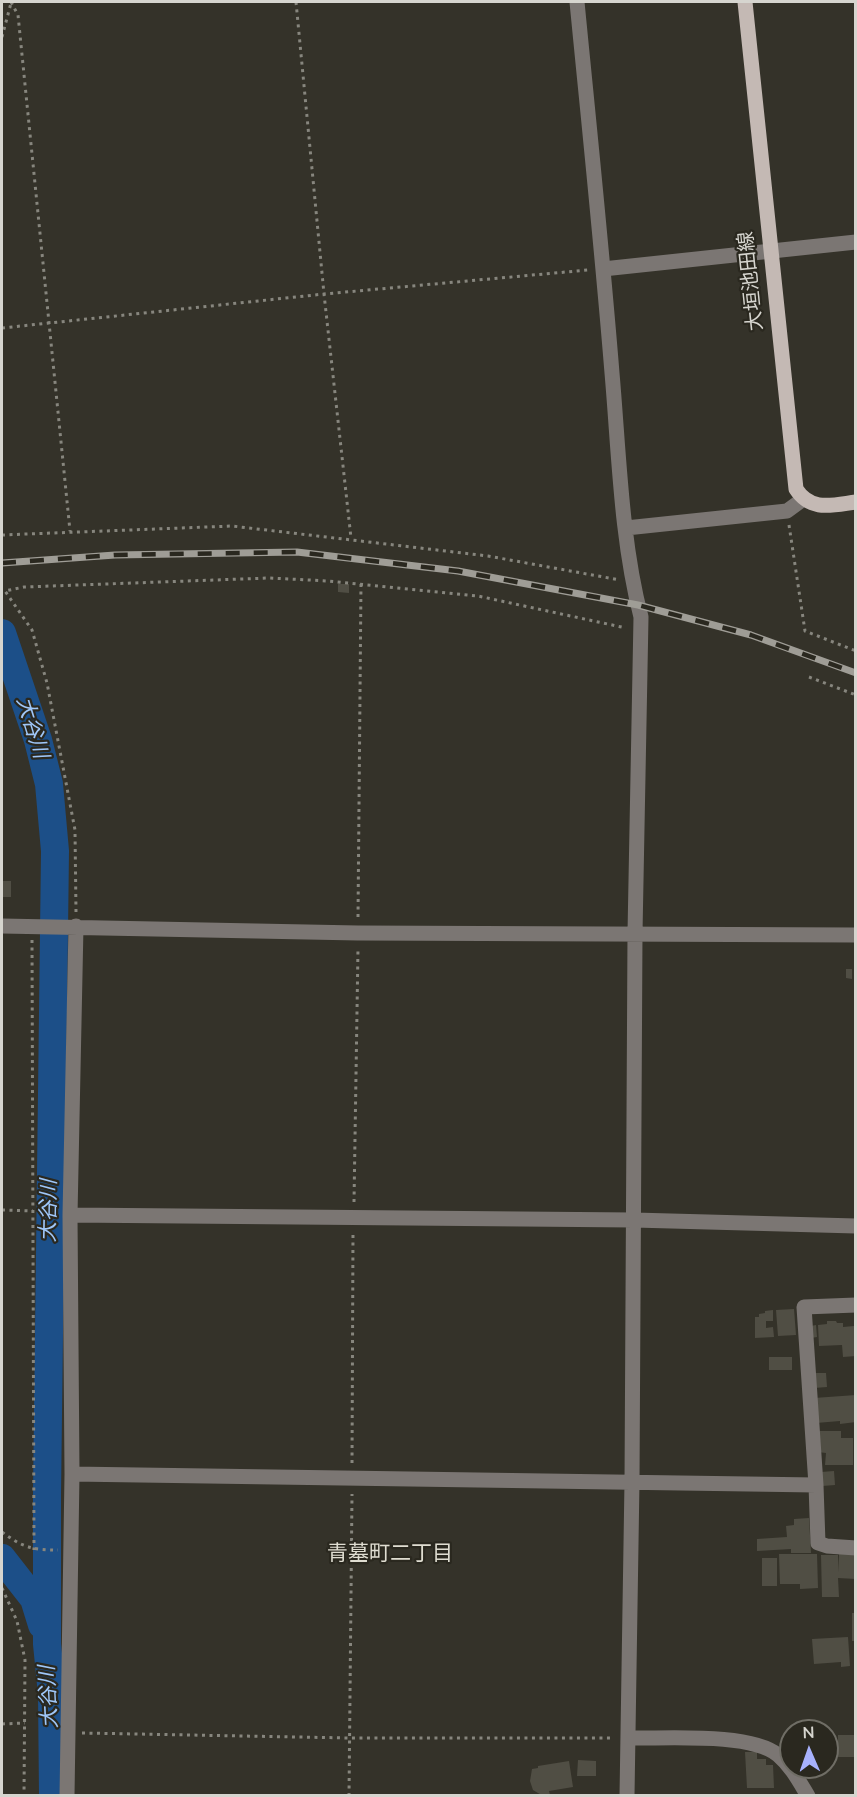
<!DOCTYPE html>
<meta charset="utf-8">
<style>
body{margin:0}
#map{position:relative;width:857px;height:1797px;overflow:hidden;background:#343229;font-family:"Nunito Sans",sans-serif}
canvas{display:block}
.frame{position:absolute;inset:0;border:3px solid #d6d5cf;pointer-events:none}
.north{position:absolute;left:779px;top:1719px;width:60px;height:60px;box-sizing:border-box;background:#2a281f;border:2px solid #6f6d65;border-radius:50%;rotate:358deg;font-size:16px;font-weight:700;line-height:24px;text-align:center;color:#d6d5cf}
.north::after{content:'';display:block;margin:auto;width:21px;height:27px;background:#a7b1fc;clip-path:polygon(50% 0,100% 100%,50% 72%,0 100%)}
</style>
<div id="map">
<canvas width="857" height="1797"></canvas>
<div class="frame"></div>
<div class="north">N</div>
</div>
<script>
const g = document.querySelector('canvas').getContext('2d');
g.lineJoin = 'round';
function trace(path, color, width, dash) { g.strokeStyle = color; g.lineWidth = width; g.lineCap = dash ? 'butt' : 'round'; g.setLineDash(dash || []); g.stroke(path); }
function fillPath(path, color) { g.fillStyle = color; g.fill(path, 'evenodd'); }
function drawText(font, color, halo, rows, align = 'center') {
  g.font = font + ' "Nunito Sans","Noto Sans JP",sans-serif'; g.lineWidth = 4.5; g.setLineDash([]); g.textBaseline = 'middle'; g.strokeStyle = halo; g.fillStyle = color; for (const [text, x, y, turn = 0] of rows) {
    g.save(); g.translate(x, y); g.rotate((+turn || 0) * Math.PI / 180); g.textAlign = isNaN(turn) ? turn : align; if (halo) g.strokeText(text, 0, 0); g.fillText(text, 0, 0); g.restore();
  }
}
const river = new Path2D(`
 M2,633L38,740L49,784L55,851L47,1495V1644L52,1694L53,1796
 M2,1558L34,1599L42,1625`);
const building = new Path2D(`
 M338,584H349V593L338,592Z
 M2,881H11V897H2Z
 M846,969H852V979L846,978Z
 M794,1309L796,1335L778,1336L776,1310Z
 M773,1310V1321H766V1328L773,1327L774,1337L755,1338V1317H759V1314L765,1313V1311Z
 M827,1321H836L837,1323H843V1327L854,1326L856,1356L843,1357L842,1345L819,1346L818,1325L827,1324Z
 M816,1325L817,1337L811,1338V1326Z
 M769,1357H792V1370H769Z
 M813,1373H826L827,1387L814,1388Z
 M856,1395V1422L840,1424V1421L816,1423L814,1398Z
 M819,1431H841V1438H853V1465H825L826,1453L818,1452Z
 M834,1471L835,1485L822,1486L821,1472Z
 M809,1518L811,1553H791V1549L757,1551V1539L787,1537L786,1526L794,1525V1519Z
 M839,1550L856,1551V1579L838,1578L839,1597H822L821,1555H838L839,1572Z
 M779,1554H817L818,1588L800,1589V1584H780Z
 M762,1558H777V1586H762Z
 M852,1613H856V1641H852Z
 M848,1637L850,1666L841,1667V1662L814,1664L812,1639Z
 M838,1735H854V1757H838Z
 M745,1752H757V1759H766V1765H773L774,1788H747Z
 M578,1760L596,1761V1776H577Z
 M569,1761L573,1787L549,1791L550,1795L543,1796L533,1790L530,1781L532,1769L538,1768V1766Z`);
const path = new Path2D(`
 M11,2L18,15L70,531
 M296,2L324,294L351,538
 M2,37L11,3
 M2,328L324,294L588,270
 M789,525L805,631L856,651
 M2,535L232,526L488,556L620,580
 M809,677L856,695
 M76,912L75,830L47,683L32,630L5,591L24,587L269,578L328,581L478,596L626,628
 M358,917L361,583
 M32,940L34,1550
 M354,1202L358,948
 M2,1210L33,1211
 M352,1463L353,1233
 M2,1532C22,1547 32,1550 58,1550
 M2,1588L17,1621L25,1660L24,1796
 M2,1724L25,1723
 M82,1733L350,1738H613
 M349,1796L352,1494`);
const minor = new Path2D(`
 M577,2C589,125 602,249 612,373C619,453 621,540 641,617L635,933L632,1481L627,1796
 M603,269L856,242
 M626,528L787,511L802,500
 M2,926L358,933L856,935
 M70,1215L634,1220L856,1226
 M856,1305L804,1307L816,1485L818,1543L827,1546L856,1548
 M72,1474L816,1485
 M628,1738C664,1739 750,1732 778,1755C791,1766 799,1781 808,1796
 M67,1796L72,1474L70,1215L76,926`);
const major = new Path2D(`
 M745,2L796,489C811,512 832,505 856,502`);
const rail = new Path2D(`
 M2,563L115,555L297,552L458,571L638,605L751,635L856,673`);
const streetNames = [
 ["大垣池田線",752,281,-96]
];
const waterNames = [
 ["大谷川",31,728,73],
 ["大谷川",50,1211,-89],
 ["大谷川",50,1697,-93]
];
const neighbourhoodNames = [
 ["青墓町二丁目",390,1555]
];
trace(river, '#1c4f88', 28);
fillPath(building, '#504e44');
trace(path, '#87867e', 3, [3, 4.5]);
trace(minor, '#7b7673', 15);
trace(major, '#c4b9b4', 15);
trace(rail, '#9f9d96', 7);
trace(rail, '#2a281f', 4.5, [14]);
drawText('20px', '#d6d5cf', '#2a281f', streetNames);
drawText('italic 21px', '#9fc7f9', '#2a281f', waterNames);
drawText('21px', '#dfddd1', '#2a281f', neighbourhoodNames);
</script>
